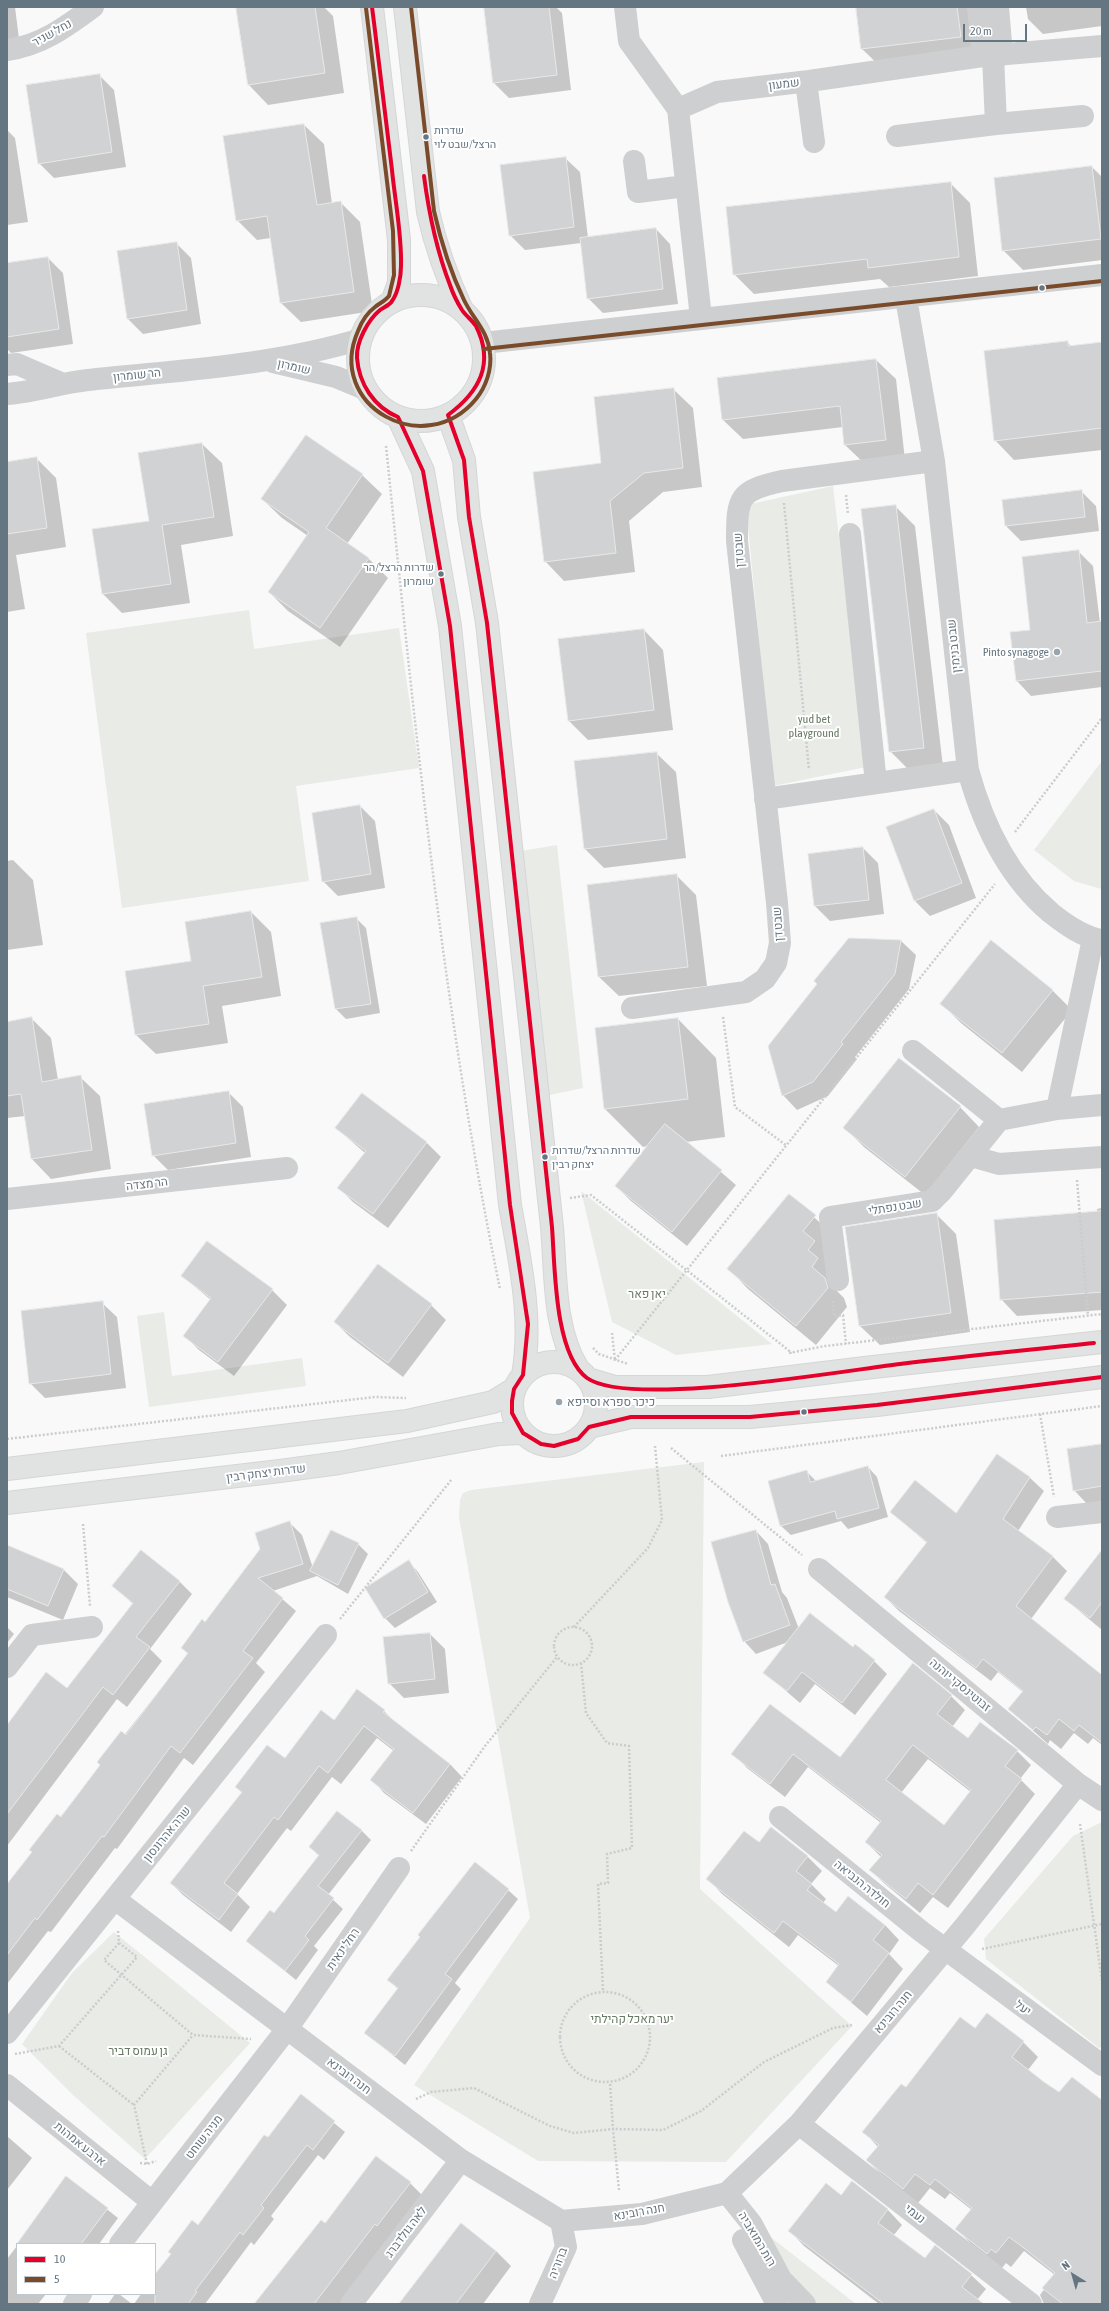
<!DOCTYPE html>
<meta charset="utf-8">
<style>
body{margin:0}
#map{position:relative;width:1109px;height:2311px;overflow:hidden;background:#f9f9f9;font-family:"Asap Condensed",sans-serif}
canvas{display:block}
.frame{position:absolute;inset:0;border:8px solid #657683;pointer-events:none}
.legend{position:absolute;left:16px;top:2243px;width:140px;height:52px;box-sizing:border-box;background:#fff;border:1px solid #c1c8cd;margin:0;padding:5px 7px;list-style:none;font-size:12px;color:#657683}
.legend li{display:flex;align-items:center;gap:8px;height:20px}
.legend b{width:20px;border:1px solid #c1c8cd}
.north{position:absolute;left:1053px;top:2255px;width:40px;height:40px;-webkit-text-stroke:3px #fff;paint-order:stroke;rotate:323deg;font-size:11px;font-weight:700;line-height:16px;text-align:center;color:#657683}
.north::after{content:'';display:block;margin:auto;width:14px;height:18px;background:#657683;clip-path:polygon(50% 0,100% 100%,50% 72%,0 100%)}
.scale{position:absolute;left:963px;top:24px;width:64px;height:18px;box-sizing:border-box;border:2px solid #657683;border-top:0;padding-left:5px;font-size:12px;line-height:14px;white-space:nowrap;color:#657683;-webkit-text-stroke:3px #fff;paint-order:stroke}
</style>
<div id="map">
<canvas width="1109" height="2311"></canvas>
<div class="frame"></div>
<ul class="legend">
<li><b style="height:5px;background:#e4002b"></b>10</li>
<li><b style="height:5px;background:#7a4b2a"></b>5</li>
</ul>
<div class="north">N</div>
<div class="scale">20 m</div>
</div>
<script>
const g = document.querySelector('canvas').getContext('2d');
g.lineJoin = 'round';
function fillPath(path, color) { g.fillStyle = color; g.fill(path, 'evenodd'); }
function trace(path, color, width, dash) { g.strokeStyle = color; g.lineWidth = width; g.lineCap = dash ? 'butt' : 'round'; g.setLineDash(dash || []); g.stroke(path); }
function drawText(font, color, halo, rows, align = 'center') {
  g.font = font + ' "Asap Condensed",Heebo,sans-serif'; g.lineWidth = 4; g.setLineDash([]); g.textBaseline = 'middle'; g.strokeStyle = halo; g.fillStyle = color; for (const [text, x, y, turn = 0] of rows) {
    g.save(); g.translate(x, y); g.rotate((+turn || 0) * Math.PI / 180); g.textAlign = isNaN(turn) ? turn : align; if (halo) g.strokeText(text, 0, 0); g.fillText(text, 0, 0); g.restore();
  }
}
const green = new Path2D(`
 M833,486L866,767L773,786L746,505Z
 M249,610L254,649L399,628L419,768L296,786L309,881L122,908L86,633Z
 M1102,761V889L1074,881L1034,850Z
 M557,845L583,1088L545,1096L515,852Z
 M581,1191L772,1344L676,1355L612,1322Z
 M164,1312L172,1376L302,1358L306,1386L149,1407L137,1316Z
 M704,1462L700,1889L852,2026L726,2162L538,2161L414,2085L530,1918L459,1517L460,1500L463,1493L471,1490Z
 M1102,1822V2047L1099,2048L986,1959L984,1939L1073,1836Z
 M114,1932L250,2043L145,2159L73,2095L22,2044L72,1973Z
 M768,2235L856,2304C845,2304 829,2307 819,2304C798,2298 777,2253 768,2235Z`);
const shadow = new Path2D(`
 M7,7H15L19,39L7,41Z
 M245,7H324L333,16L344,93L268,105L249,85L237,8Z
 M485,7H556L562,13L571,90L509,98L494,83Z
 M857,7H974L980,56L882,68L862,49Z
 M1026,7H1102V26L1043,34L1028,19Z
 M99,75L114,90L126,167L54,178L39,163Z
 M304,125L324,144L332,204L341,203L360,222L373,311L301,322L281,303L271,238L257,240L237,220Z
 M7,130L15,138L28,222L7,225Z
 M565,158L580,172L588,238L656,229L670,244L678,304L603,313L588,298L581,243L525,250L510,235Z
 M1092,167L1102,177V260L1023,270L1003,250Z
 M950,183L970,203L978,276L889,287L880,279L754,294L734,274Z
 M176,243L191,258L201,324L143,334L128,319Z
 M48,258L63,273L73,344L11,353L7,349V264Z
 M1067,342L1072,347L1102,343V450L1014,460L995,440Z
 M876,360L896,379L905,460L865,464L845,445L843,427L743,439L723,420L718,379Z
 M673,389L693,408L702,487L663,492L629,521L635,572L564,581L545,561L602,464Z
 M202,444L222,463L233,536L181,545L190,603L122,613L103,594L93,530L150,522Z
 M36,458L56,478L66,547L16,555L25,609L7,612V463Z
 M362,475L382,494L347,544L368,558L388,578L340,647L288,611L269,592L308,536L282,518L262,499Z
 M1081,491L1096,506L1099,531L1021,541L1006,526Z
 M895,506L915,526L943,767L910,771L890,751Z
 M1078,551L1093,566L1100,623L1102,622V687L1031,696L1017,681L1032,631Z
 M644,630L663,650L673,730L588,740L568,720Z
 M656,753L676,772L686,858L604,868L585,849Z
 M360,806L375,821L385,888L338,896L323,881Z
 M934,810L949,825L976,898L930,916L915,901L888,828Z
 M863,848L878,863L884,914L830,921L815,906L809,855Z
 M13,860L33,880L43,945L7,950V861Z
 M676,875L696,895L707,986L619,996L599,977Z
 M251,912L271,932L281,996L222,1006L228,1043L156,1054L136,1035L126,972L192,962Z
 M356,918L366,928L380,1013L346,1019L336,1009L321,924Z
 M849,939L901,941L916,955L909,989L855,1057L857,1059L828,1096L797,1110L783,1095L818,984Z
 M992,942L1053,991L1072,1010L1022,1072L961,1023L942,1004Z
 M32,1019L51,1038L58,1080L80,1077L100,1096L111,1169L51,1179L32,1159L25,1116L7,1118V1023Z
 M678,1019L716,1058L725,1137L686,1142L736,1185L687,1246L631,1201L616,1186L648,1146L643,1147L605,1109Z
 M228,1092L243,1107L251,1157L168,1170L153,1155Z
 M960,1107L979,1127L925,1195L864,1147L845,1128Z
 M336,1128L426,1142L441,1157L388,1228L353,1202L339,1188L365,1153Z
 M789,1195L835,1236L823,1250L834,1261L832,1286L844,1298L847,1307L816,1345L748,1289L729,1269Z
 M1102,1208V1310L1017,1316L1001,1299L1097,1213V1209Z
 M936,1214L956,1234L970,1332L880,1345L860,1326Z
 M182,1276L272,1290L287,1305L234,1376L199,1350L184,1335L211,1300Z
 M102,1303L117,1317L126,1388L45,1398L30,1383Z
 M431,1305L446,1320L403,1377L350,1337L335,1322Z
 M1102,1445V1501L1087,1504L1074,1490Z
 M868,1467L877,1477L888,1517L848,1529L841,1521L791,1535L781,1526L806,1471L817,1482Z
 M1029,1477L1044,1491L1018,1531L1053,1557L1067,1571L1031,1619L1102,1676V1745L1093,1738L1088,1744L1074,1733L1061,1749L1050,1740L1048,1744L1009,1709L1023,1692L998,1672L991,1681L899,1611L885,1597L927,1543L891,1512L957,1514Z
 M289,1522L302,1535L313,1568L358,1544L368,1554L348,1594L317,1576L273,1591L296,1611L256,1663L265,1672L193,1765L184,1758L117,1849L115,1848L51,1932L48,1931L7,1984V1885L188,1654L182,1648L205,1623Z
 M756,1531L768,1544L782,1592L787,1598L799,1629L853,1648L874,1661L887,1674L855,1715L815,1684L800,1703L765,1673L788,1642L756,1654L744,1641Z
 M7,1546L63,1569L78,1584L63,1620L7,1597Z
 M1102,1552V1630L1065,1599Z
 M409,1562L418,1572L437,1602L395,1628L385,1618Z
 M179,1581L192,1594L150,1649L162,1661L127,1707L117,1699L7,1846V1726L67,1690L133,1604L113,1586Z
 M7,1627L14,1634L7,1643Z
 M430,1634L445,1649L449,1693L404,1698L389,1683Z
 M951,1696L965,1710L952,1727L968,1739L1017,1751L1031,1765L1020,1779L1035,1794L948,1908L933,1897L920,1913L885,1884L870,1870L881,1857L866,1842L881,1823L808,1767L785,1797L747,1768L733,1753L770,1705L840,1759ZM928,1759L971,1792L944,1826L901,1793Z
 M384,1711L396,1723L450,1764L462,1777L426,1824L384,1793L372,1780L394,1751L377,1738L341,1784L332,1777L291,1831L287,1828L237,1894L250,1907L231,1932L183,1895L171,1883L242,1793L236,1787L285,1759L334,1721Z
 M361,1830L371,1840L328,1895L343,1909L314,1946L318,1950L296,1980L248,1941L275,1915L319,1856L310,1847Z
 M759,1844L807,1856L822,1871L811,1884L826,1899L823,1903L836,1913L885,1925L899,1940L889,1954L903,1969L867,2016L827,1982L839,1966L798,1935L789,1947L722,1894L708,1879Z
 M508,1890L518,1899L455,1983L461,1989L405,2065L365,2033L398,1989L389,1980Z
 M988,2014L1023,2042L1038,2057L1028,2070L1059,2094L1102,2102V2304H1044L1040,2295L1055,2275L1024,2251L1011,2267L1006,2263L1002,2268L971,2244L957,2229L972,2210L950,2193L945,2199L930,2188L918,2203L882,2175L867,2160L878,2147L864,2132L906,2089L975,2030Z
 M301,2096L345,2132L324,2160L318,2155L271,2216L274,2219L254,2245L251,2242L205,2304H134L141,2294H155V2276L198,2226Z
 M7,2136L32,2158L7,2190Z
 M66,2177L118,2218L99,2244H19Z
 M852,2182L888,2210L902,2225L893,2236L925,2260L971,2275L986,2289L977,2300L982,2304H879L804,2246L790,2231L841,2196Z
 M410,2183L425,2198L390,2238L340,2304H257L325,2225Z
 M461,2225L496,2251L511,2266L483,2304H399Z
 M17,2246V2294H46L38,2304H7V2259Z
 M115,2294H119L132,2304H108Z`);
const building = new Path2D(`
 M236,7H315L325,73L248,85Z
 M484,7H549L557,75L493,83Z
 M856,7H957L961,37L861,49Z
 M100,74L112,152L38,164L26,85Z
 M304,124L317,205L341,201L354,292L280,303L267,216L236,221L223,136Z
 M566,157L574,227L509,236L500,165Z
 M1092,166L1101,239L1002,251L994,178Z
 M951,182L959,257L868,268L867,259L733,275L726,207Z
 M656,228L663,289L587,299L580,238Z
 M177,242L187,310L127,319L117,251Z
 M48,257L59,329L7,337V263Z
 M1068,341V346L1102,342V428L994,441L984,351Z
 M876,359L886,440L844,445L840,406L722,420L717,378Z
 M674,388L683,468L644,473L610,501L616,553L544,562L533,472L601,463L594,397Z
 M306,435L363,474L326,528L369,558L320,628L268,592L309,532L261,499Z
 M202,443L214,517L162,525L171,584L102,594L92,529L149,521L138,453Z
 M37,457L47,528L7,534V462Z
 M1082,490L1085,517L1005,526L1002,500Z
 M896,505L924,748L889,752L861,509Z
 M1079,550L1087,623L1102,621V671L1016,681L1010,632L1030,630L1022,557Z
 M644,629L654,710L568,721L558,639Z
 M657,752L667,839L584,849L574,761Z
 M360,805L371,874L322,882L312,813Z
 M934,809L962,883L914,901L886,827Z
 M863,847L869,900L814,906L808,854Z
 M677,874L688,967L598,977L587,885Z
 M251,911L262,977L203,986L209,1024L135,1035L125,971L191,961L185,922Z
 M357,917L371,1004L335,1009L320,923Z
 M849,938L901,940L895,974L841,1042L843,1044L813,1082L782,1096L768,1046L817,984L814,981Z
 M991,940L1053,990L1002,1053L940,1004Z
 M32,1017L42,1082L81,1075L92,1150L31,1159L21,1094L7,1096V1022Z
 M678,1018L688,1099L604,1109L595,1028Z
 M899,1058L961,1106L905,1177L843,1128Z
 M229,1091L236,1143L152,1156L144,1104Z
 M362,1093L427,1142L373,1214L337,1188L366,1151L335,1128Z
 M665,1124L722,1170L672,1232L615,1186Z
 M789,1194L816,1215L803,1231L815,1241L808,1250L818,1258L812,1267L825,1278L828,1288L796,1326L727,1269Z
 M1102,1211V1292L1000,1300L994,1220Z
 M937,1213L951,1313L859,1326L845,1227Z
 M207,1241L273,1289L218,1362L183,1336L211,1298L181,1276Z
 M378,1264L432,1304L388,1363L334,1322Z
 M103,1301L111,1374L29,1384L21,1311Z
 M1102,1444V1486L1073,1491L1067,1449Z
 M997,1454L1030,1477L1003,1519L1053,1556L1016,1606L1102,1675V1743L1079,1725L1074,1731L1059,1719L1047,1735L1036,1727L1033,1730L1008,1709L1023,1691L983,1659L976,1668L884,1597L927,1542L890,1512L915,1480L956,1513Z
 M868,1466L879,1508L837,1519L835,1511L780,1526L768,1481L807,1470L810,1482Z
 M290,1521L303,1564L258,1578L283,1598L243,1651L253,1658L180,1753L171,1746L104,1837L102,1836L37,1920L35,1918L7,1955V1884L32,1852L29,1850L57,1814L61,1817L100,1765L97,1762L121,1731L126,1735L188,1653L181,1648L202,1619L205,1622L260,1549L255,1533Z
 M331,1530L359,1543L338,1585L310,1571Z
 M756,1530L771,1585L775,1584L790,1625L743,1642L728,1602L711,1542Z
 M7,1545L64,1569L48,1606L7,1589Z
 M141,1550L180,1581L136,1637L150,1647L113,1695L103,1687L7,1814V1725L46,1672L67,1688L133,1603L112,1586Z
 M1102,1550V1602L1090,1618L1064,1599Z
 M409,1560L428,1592L384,1619L365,1588Z
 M810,1613L853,1647L855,1644L875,1660L842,1703L802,1672L787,1691L763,1673Z
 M430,1633L435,1679L388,1684L383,1637Z
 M913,1663L952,1695L937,1714L968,1738L980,1722L1018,1750L1005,1766L1022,1779L933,1895L918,1883L906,1899L869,1870L882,1855L865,1842L881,1821L793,1754L770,1784L731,1754L770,1704L840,1757ZM913,1745L971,1790L944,1825L886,1780Z
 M357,1689L385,1710L383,1712L450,1764L413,1813L370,1780L394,1749L364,1726L328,1773L319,1766L278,1820L274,1817L224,1883L238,1894L219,1920L170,1883L242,1792L235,1787L267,1745L285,1758L321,1710L334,1720Z
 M337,1811L362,1830L318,1886L334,1898L305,1936L309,1940L285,1971L246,1941L270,1910L274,1913L319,1855L309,1847Z
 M771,1827L808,1856L796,1871L812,1884L807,1890L836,1912L848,1896L885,1925L873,1940L889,1953L851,2002L826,1982L839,1964L783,1921L774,1933L706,1879L744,1831L759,1842Z
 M475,1862L509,1889L445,1974L452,1979L395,2056L364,2033L398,1988L387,1980L420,1937L418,1935Z
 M987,2013L1024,2041L1012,2057L1044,2082L1059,2092L1072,2077L1102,2100V2304H1063L1042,2288L1055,2273L1024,2248L1009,2237L996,2253L991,2249L987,2254L955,2229L972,2208L935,2179L930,2185L915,2174L903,2189L866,2160L879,2145L862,2132L901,2084L906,2087L960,2017L975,2028Z
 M301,2094L335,2121L313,2150L307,2145L261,2205L264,2208L243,2235L240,2232L195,2291L197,2292L188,2304H155V2274L171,2254L168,2252L192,2220L198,2225L264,2135L268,2137Z
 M376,2156L411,2182L377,2226L375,2224L314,2304H254L321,2220L325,2223Z
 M66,2176L108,2208L81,2244H17Z
 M852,2181L888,2209L878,2223L925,2258L935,2245L972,2274L962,2287L984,2304H884L788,2231L826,2183L841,2195Z
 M461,2223L496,2251L456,2304H399Z`);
const path = new Path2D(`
 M386,446C415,728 443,1012 500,1289
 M846,495L848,514
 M784,503L809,770
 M1015,832L1102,718
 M723,1017L735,1107L787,1146
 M1077,1180L1088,1316
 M570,1198L591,1195L792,1353
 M833,1301L834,1316L843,1315L846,1344
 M612,1333L615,1361
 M593,1348L599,1354L628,1364
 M789,1353L825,1346L1102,1314
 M615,1360L995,884
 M1040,1414L1054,1497
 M7,1439L375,1397L406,1398
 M671,1448L802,1555
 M721,1456L1102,1406
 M83,1524L90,1606
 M340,1619L452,1479
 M574,1627L648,1548L662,1520L655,1446
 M554 1646a19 19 0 1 1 38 0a19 19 0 1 1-38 0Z
 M581,1663L586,1713L607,1743L629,1746L632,1848L607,1854L608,1883L598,1884L603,1991
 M1080,1824L1102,1981
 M411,1851L485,1746L557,1657
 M118,1931L119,1943L104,1960L193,2035L251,2039
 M982,1949L1102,1924
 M560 2037a45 45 0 1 1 90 0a45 45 0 1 1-90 0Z
 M59,2046L134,2105
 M15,2054L59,2046L137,1957L119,1943
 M416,2099L431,2092L474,2088L550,2126L574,2133L613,2129L610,2083
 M140,2163L147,2164L156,2161
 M147,2164L134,2105L193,2035
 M619,2190L613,2129L663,2130L701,2111L764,2062L833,2028L852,2025`);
const minor = new Path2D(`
 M625,7L629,41L678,109
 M978,7L983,56
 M998,7L1002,55
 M7,50C40,46 66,27 93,7
 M993,56L996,124L1083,116
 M809,81L807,89L814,142
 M897,136L996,124
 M634,161L638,192L686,186
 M906,298L934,461L968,770C983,825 1007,876 1051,913C1066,925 1083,937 1102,940
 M701,318L678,109L717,92L809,81L983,56L1102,46
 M483,343L1102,275
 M273,362L336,377L365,389
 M7,365L17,364L61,383
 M7,394C34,392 60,383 88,380C179,370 272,366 361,339
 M850,534L876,783
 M765,799L968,770
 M632,1008L746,992L765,979L776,963L780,943L777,903L737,541C737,497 738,491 782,481L934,461
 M913,1051L999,1120
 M1057,1109L1093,939
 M971,1156L999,1164L1102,1157
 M7,1199L287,1168
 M838,1280L830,1217L932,1201L941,1192L999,1120L1057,1109L1102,1105
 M1057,1517L1102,1512
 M819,1569L1078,1784L1102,1800
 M7,1667L32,1635L92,1627
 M780,1817L922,1932L1102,2065
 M115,1899L461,2160L561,2221L642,2214L727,2193L799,2124L964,1927L1078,1784
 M7,2033L326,1635
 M7,2085L152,2202
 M799,2124L1031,2304
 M727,2193L751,2223L781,2279L805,2304
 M743,2240L777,2304
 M120,2244L287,2029L399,1868
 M74,2304L81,2294
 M351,2304L461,2160
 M540,2304L566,2247L561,2221`);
const major = new Path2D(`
 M372,7L399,240V283L392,302
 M405,7L428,212C436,247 447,278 462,310
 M358 358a63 63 0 1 1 126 0a63 63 0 1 1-126 0Z
 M448,415L464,460L469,517L487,623L552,1227C556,1274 553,1328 578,1369
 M398,417L423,471L450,626L510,1205C520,1262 533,1318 523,1375
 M512 1404a42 42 0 1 1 84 0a42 42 0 1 1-84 0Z
 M588,1379L615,1387H708L873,1367L1102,1342
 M589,1427L631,1417H750L877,1405L1102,1377
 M7,1469L407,1421L493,1402L514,1389
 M7,1503L280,1471L339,1463L499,1434L523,1433`);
const bus1 = new Path2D(`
 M372,7C379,61 385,115 392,170C395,201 402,235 401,266C401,277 398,293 392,301C390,305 384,307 380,310C368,320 356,342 357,358C359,384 374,407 398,417L423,471L450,626L510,1205L528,1324L523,1375L514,1389L512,1401V1413L523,1433L541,1444L554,1446L578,1439L589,1427L631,1417H750L877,1405L1102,1377
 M424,176C429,214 436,249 450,285C453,294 457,302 462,310C466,316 472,320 476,326C495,364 479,392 448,415L464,460L469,517L487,623L552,1227C555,1265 554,1354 587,1378C629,1408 842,1371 900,1364C965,1356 1029,1350 1094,1343`);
const bus2 = new Path2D(`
 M366,8L393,231L394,275L389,296C385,301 380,303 375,307C367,313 361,323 358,331C325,406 425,461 476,399C486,387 492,369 490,353C488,331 473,319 464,300C450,271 441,242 434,211L411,7
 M484,349L1102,281`);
const markers = [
 [426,137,3.5,"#657683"],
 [1042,288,3.5,"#657683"],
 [441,574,3.5,"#657683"],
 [1057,652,4,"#99a4ac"],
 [545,1157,3.5,"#657683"],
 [559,1402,4,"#99a4ac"],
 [804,1412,3.5,"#657683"]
];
const busNames = [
 ["שדרות",434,131],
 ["הרצל/שבט לוי",434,145],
 ["שדרות הרצל/הר",434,568,"right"],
 ["שומרון",434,582,"right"],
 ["שדרות הרצל/שדרות",552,1151],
 ["יצחק רבין",552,1165]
];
const streetNames = [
 ["נחל שניר",52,33,-29],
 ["שמעון",784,84,-7],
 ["שומרון",294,367,13],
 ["הר שומרון",137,375,-6],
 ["שבט דן",739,550,-94],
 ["שבט בנימין",954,646,-96],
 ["שבט דן",778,924,-94],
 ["הר מצדה",147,1184,-7],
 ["שבט נפתלי",895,1207,-9],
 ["שדרות יצחק רבין",266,1473,-7],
 ["זבוטינסקי יוהנה",960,1685,40],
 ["שרה אהרונסון",167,1834,-51],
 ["חולדה הנביאה",862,1884,39],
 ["רחל ינאית",343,1949,-55],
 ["יעל",1023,2008,36],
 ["חנה רובינא",893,2012,-50],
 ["חנה רובינא",349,2076,37],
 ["מניה שוחט",204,2137,-52],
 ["ארבע אמהות",80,2144,39],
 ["חנה רובינא",639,2212,-10],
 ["נעמי",915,2214,38],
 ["לאה גולדברג",406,2232,-53],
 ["רות המואביה",757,2239,59],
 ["ברוריה",558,2263,-69]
];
const poiNames = [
 ["Pinto synagoge",1049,652],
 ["כיכר ספרא וסייפא",567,1402,"left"]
];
const parkNames = [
 ["yud bet",814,719],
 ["playground",814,733],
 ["יאן פאר",647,1294],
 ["יער מאכל קהילתי",632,2019],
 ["גן עמוס דביר",138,2051]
];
fillPath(green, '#e8ebe6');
fillPath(shadow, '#0003');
fillPath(building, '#d0d2d3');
trace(building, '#e8e8e8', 1);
trace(major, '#d5d6d7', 24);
trace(path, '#cbcccd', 2.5, [2, 2]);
trace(minor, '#cecfd0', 22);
trace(major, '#e1e2e2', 22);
trace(bus1, '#e4002b', 4);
trace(bus2, '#7a4b2a', 4);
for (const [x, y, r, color] of markers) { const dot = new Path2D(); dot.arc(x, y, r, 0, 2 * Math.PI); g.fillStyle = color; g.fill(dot); trace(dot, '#fff', 1.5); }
drawText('11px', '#657683', '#fff', busNames, 'left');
drawText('12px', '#657683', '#fff', streetNames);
drawText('12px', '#657683', '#fff', poiNames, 'right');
drawText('12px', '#687a64', '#fff', parkNames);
</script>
